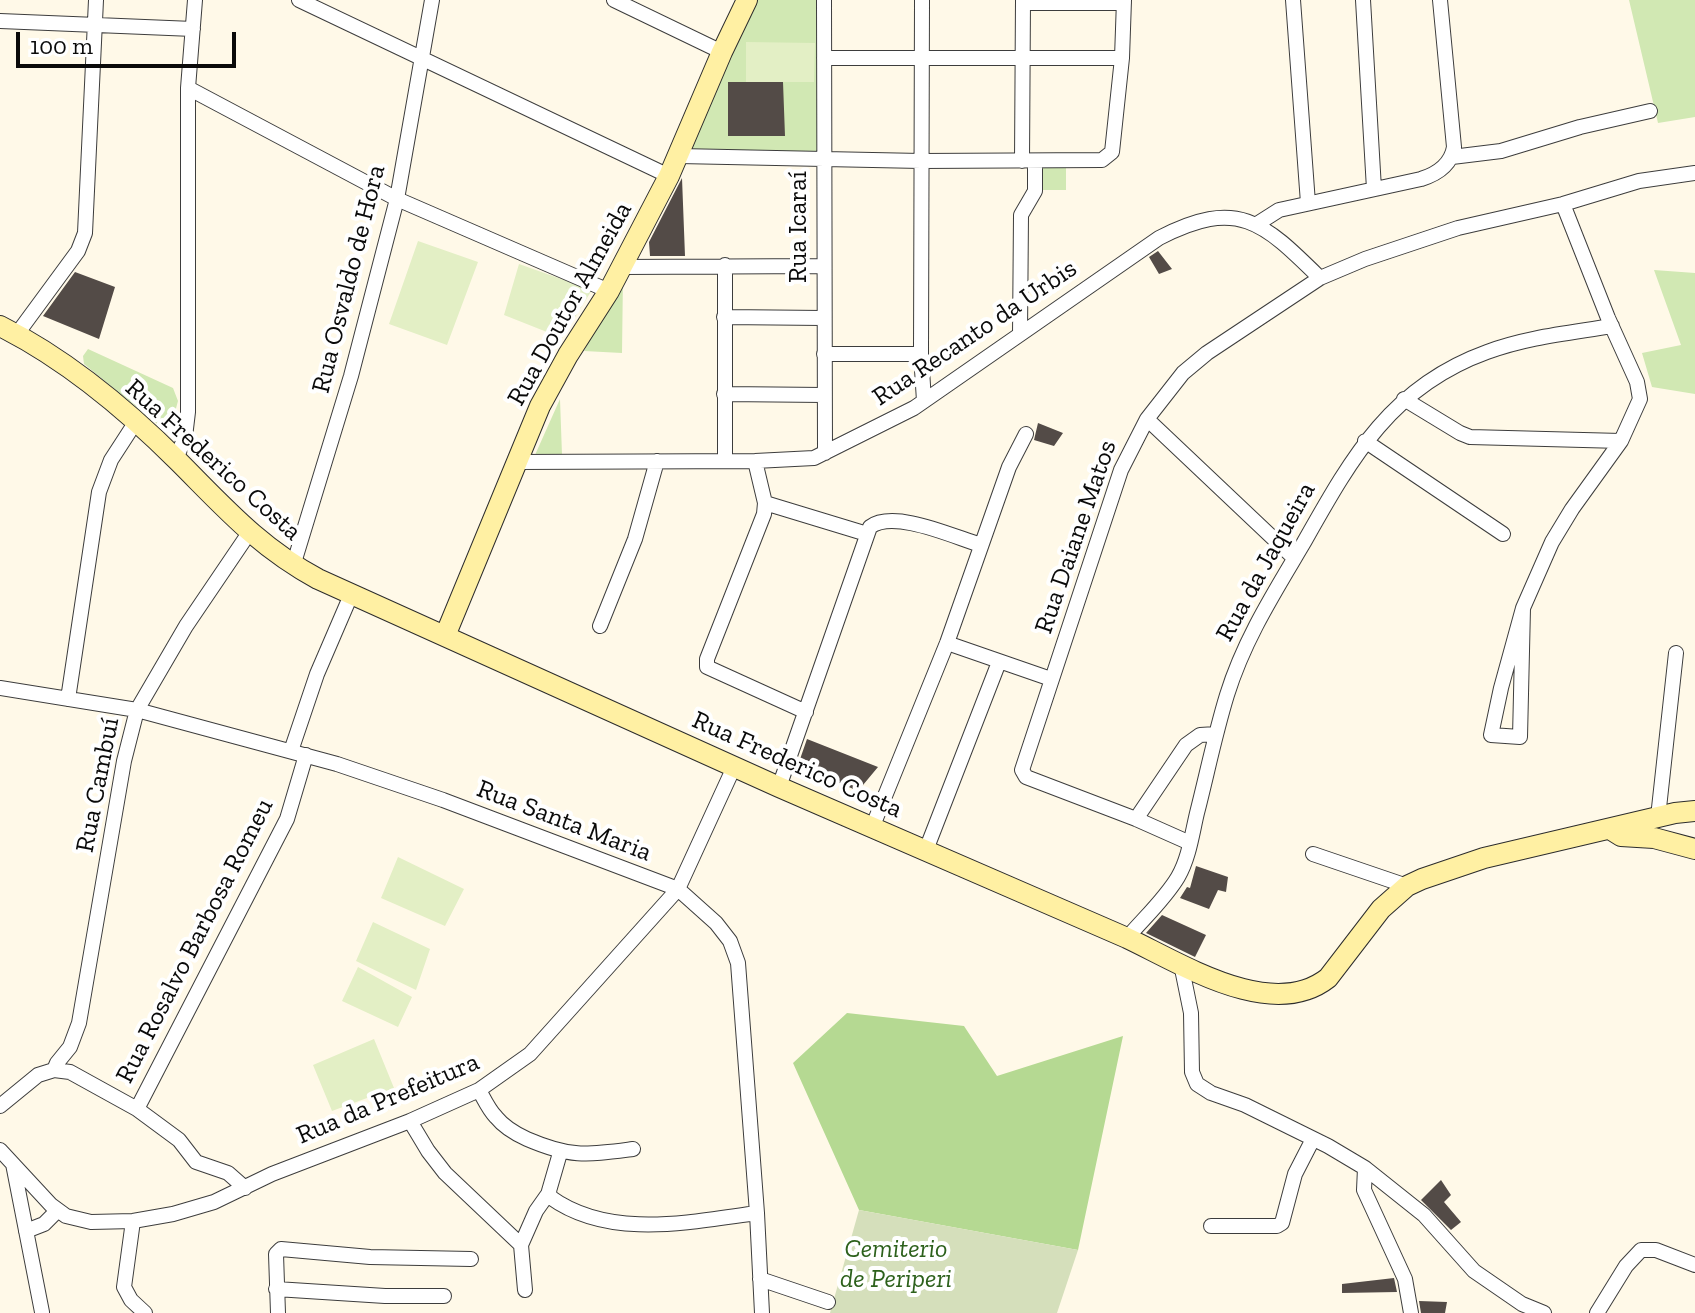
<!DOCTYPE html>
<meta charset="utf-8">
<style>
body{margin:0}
#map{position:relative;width:1695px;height:1313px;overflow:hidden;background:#fff9e8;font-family:"Zilla Slab",serif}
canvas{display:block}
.scale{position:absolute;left:16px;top:32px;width:220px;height:36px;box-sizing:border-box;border:4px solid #0a0a0a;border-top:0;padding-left:10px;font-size:24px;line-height:28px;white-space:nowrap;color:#0a0a0a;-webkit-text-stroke:6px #fff;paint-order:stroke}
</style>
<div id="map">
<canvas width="1695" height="1313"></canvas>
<div class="scale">100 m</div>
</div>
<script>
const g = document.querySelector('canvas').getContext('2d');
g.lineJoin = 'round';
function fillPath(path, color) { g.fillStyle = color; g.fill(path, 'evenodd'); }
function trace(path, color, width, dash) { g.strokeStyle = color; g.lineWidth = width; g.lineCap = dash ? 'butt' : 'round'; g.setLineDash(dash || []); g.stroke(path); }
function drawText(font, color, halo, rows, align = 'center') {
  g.font = font + ' "Zilla Slab",serif'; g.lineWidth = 8; g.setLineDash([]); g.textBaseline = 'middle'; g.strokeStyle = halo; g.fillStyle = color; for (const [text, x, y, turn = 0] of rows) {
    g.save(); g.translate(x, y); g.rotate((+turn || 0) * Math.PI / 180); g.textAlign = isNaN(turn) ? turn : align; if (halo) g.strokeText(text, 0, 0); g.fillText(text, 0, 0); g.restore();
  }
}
const green = new Path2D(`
 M756,0H818L817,151L688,153Z
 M1629,0H1695V117L1658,123Z
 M1066,164V190H1040L1038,166Z
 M1654,270L1695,273V394L1652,387L1642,353L1681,345Z
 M623,276L622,353L584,351Z
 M88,349L173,388L178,401L175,412L161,427L84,364L83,356Z
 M560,399L562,455H535Z`);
const forest = new Path2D(`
 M847,1013L964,1026L997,1076L1123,1036L1078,1250L859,1210L793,1063Z`);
const cemetery = new Path2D(`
 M859,1210L1078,1250L1057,1313H830Z`);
const pitch = new Path2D(`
 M746,42L815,43L814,82H746Z
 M418,241L478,262L447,345L389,324Z
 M519,264L592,290L562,338L504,315Z
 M398,857L464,889L445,926L381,898Z
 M373,922L430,949L416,990L356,961Z
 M358,967L412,997L398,1027L342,1001Z
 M374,1039L394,1088L332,1111L313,1065Z`);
const building = new Path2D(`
 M728,82H783L785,136H728Z
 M682,178L685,256H650L649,242Z
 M1158,251L1172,269L1159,274L1149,257Z
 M75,272L115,287L99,339L43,316Z
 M1038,423L1063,433L1054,446L1034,440Z
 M807,739L878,767L858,791L798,765Z
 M1196,866L1228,877L1226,892L1218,890L1209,909L1180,898L1187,887L1190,888Z
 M1162,915L1206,935L1195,957L1146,933Z
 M1441,1180L1451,1195L1444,1202L1461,1222L1451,1230L1421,1200Z
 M1394,1278L1397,1292L1342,1293V1284Z
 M1419,1301L1447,1302L1445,1313H1421Z`);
const street = new Path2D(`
 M299,0L669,176
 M614,0L722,52
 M824,0L825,453
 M922,0L921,354L924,401
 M1293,0L1308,203
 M1363,0L1374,189
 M1023,3H1124
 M0,21L193,29
 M824,58H1122
 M188,88L397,199L609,291
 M679,156L921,161L1102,160L1112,152L1122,58L1124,0
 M1452,157L1501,151L1580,127L1650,111
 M1022,161L1023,0
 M1257,224L1279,210L1421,179C1437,174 1451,165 1454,147L1440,0
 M622,267L824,266
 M724,317L823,318
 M17,334L78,251L85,233L96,0
 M1020,334L1021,215L1035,191V161
 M824,354H921
 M724,394L824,395
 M1404,399L1460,433L1470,437L1621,441
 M1147,419L1294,558
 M1365,441L1503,534
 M176,459L185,437L188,412V88L195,0
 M725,461V265
 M755,461L765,503L764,514L707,659V667L806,712
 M518,462L755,461L814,458L914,408L1159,238C1238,197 1263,222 1320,278
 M765,503L867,534
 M293,566L351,376L397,199L432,0
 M1523,608L1552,542L1572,509L1621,441L1640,399L1637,382L1608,318L1563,204
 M1523,608L1520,737L1491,735L1501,688Z
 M600,626L635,539L657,461
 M947,643L1051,679
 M0,688L137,710L337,764L443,800L678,889L716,923L730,941L738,963L757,1213L762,1313
 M68,699L99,492L111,460L135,423
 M291,751L317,674L351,595
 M779,787L870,527C894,509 954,537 981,545
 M1658,817L1676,653
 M1136,819L1186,745L1200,735L1216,734
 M872,828L947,643L1009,467L1026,434
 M1190,843L1136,819L1026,777L1022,770L1121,470L1147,419L1183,373L1207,353L1320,278L1365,259L1458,228L1563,204L1639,181L1695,173
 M926,850L999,662
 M1313,854L1407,886
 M1127,938C1144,918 1165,899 1178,877C1189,858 1192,834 1197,813C1207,774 1215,734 1227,695C1244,640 1274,593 1303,544C1351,459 1390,387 1487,352C1527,337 1570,333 1612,326
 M1181,964L1191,1013L1192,1072L1197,1084L1211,1093L1245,1105L1328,1146L1365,1168L1364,1190L1405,1279L1411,1313
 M54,1070L57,1063L70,1047L79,1023L124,761L137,710L186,626L249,533
 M479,1090C484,1099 489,1110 496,1117C504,1127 516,1134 527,1139C571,1158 587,1155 633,1149
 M0,1106L38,1075L54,1070L70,1072L137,1109L179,1140L196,1162L228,1173L245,1188
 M137,1109L287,819L306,755
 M410,1121L428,1151L445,1173L521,1245
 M0,1150L51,1205L66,1216L91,1222L133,1221L173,1214L214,1202L272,1174L410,1121L479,1090L530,1054L678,889L734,767
 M560,1153L549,1191L550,1197C609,1240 690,1222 757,1213
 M13,1164L42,1312
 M1365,1168L1424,1215L1474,1271L1522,1304L1544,1313
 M133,1221L124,1287L131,1300L145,1313
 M1211,1226H1277L1282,1223L1295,1174L1313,1139
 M26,1231L44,1224L57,1211
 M760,1279L828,1302
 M276,1289L385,1296H444
 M525,1290L521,1245L536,1211L548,1194
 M278,1313L276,1254L281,1249L370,1257L471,1259
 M1597,1313L1626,1266L1641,1250H1656L1695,1265`);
const secondary = new Path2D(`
 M0,326C66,359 127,410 179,462C225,508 259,547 318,579L779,787L1127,938C1182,964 1272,1022 1328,978L1381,909L1407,886L1422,879L1484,858L1675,813L1695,811
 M445,636L540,406L568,355L609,291L669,176L722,52L747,0
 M1613,831L1621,836L1654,838L1695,849`);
const streetNames = [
 ["Rua Icaraí",799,227,-90],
 ["Rua Osvaldo de Hora",349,279,-76],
 ["Rua Doutor Almeida",570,304,-61],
 ["Rua Recanto da Urbis",975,333,-34],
 ["Rua Frederico Costa",213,460,42],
 ["Rua Daiane Matos",1076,537,-71],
 ["Rua da Jaqueira",1266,562,-61],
 ["Rua Frederico Costa",797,765,24],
 ["Rua Cambuí",98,785,-79],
 ["Rua Santa Maria",564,821,21],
 ["Rua Rosalvo Barbosa Romeu",195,941,-63],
 ["Rua da Prefeitura",388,1099,-23]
];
const parkNames = [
 ["Cemiterio",896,1250],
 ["de Periperi",896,1280]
];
fillPath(green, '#d1e8b3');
fillPath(forest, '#b5d992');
fillPath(cemetery, '#d5dfbb');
fillPath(pitch, '#e3efc5');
fillPath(building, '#534b47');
trace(street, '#3d3d3d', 16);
trace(secondary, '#2c2c2c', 22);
trace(street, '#fff', 14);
trace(secondary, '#fff0a3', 20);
drawText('26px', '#0a0a0a', '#fff', streetNames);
drawText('italic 26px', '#2d611c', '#fff', parkNames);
</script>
